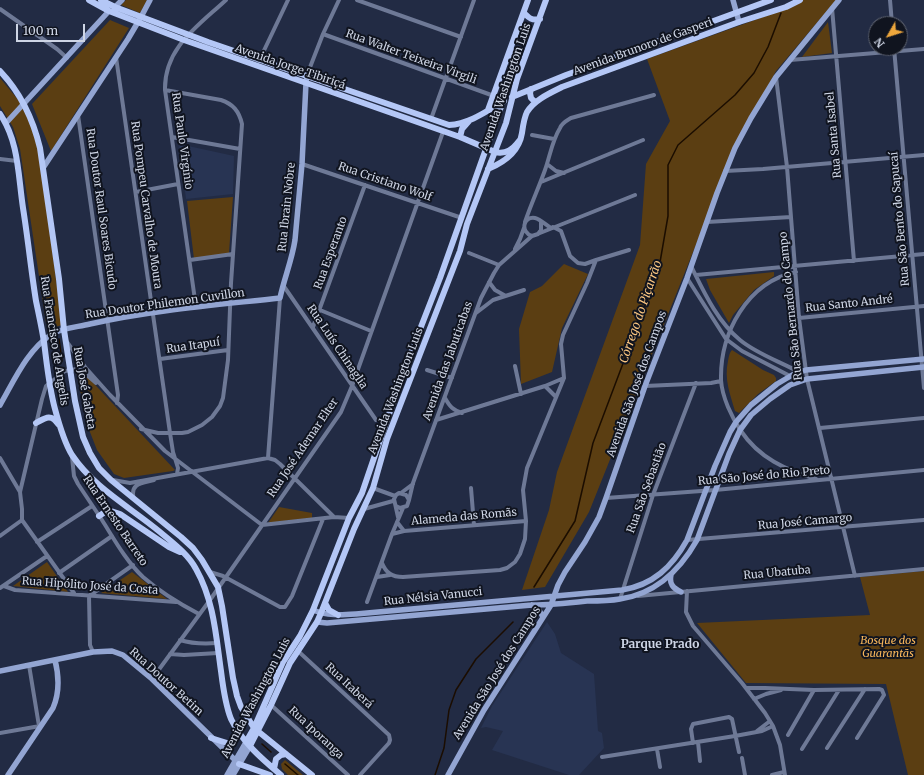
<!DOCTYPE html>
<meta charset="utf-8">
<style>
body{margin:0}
#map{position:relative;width:924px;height:775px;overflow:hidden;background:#222b44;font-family:Merriweather,serif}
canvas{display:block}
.north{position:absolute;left:868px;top:16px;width:40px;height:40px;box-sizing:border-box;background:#10141f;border:1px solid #5c616e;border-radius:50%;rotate:231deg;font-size:11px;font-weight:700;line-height:16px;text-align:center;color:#ced5e5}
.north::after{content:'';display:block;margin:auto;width:14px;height:18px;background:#eea73c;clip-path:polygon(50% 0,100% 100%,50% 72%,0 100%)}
.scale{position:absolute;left:16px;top:24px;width:69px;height:18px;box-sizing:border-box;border:2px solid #ced5e5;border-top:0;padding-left:5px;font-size:12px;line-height:14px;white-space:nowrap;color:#ced5e5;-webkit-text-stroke:3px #10141f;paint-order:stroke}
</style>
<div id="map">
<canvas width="924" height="775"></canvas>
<div class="north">N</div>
<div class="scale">100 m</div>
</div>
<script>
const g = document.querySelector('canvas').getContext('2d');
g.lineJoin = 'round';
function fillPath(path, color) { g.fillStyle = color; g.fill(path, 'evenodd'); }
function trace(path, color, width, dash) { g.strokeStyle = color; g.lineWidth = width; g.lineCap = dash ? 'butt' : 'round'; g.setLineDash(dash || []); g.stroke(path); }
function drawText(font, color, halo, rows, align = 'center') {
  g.font = font + ' Merriweather,serif'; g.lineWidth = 4; g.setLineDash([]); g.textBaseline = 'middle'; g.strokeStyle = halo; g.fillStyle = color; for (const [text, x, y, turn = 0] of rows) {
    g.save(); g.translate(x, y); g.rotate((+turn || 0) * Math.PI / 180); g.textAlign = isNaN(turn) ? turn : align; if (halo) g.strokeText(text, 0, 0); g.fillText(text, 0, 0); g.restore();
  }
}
const built = new Path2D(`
 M179,144L234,156L233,194L186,199Z
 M547,622L555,634L561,653L594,674L598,731L602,733L604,748L579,775H569L492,750L503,731L486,727L481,728L492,706Z`);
const green = new Path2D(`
 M126,0H147L140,13L121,5Z
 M803,0H836L776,71L735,147L589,512L545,587L522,590L549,510L557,472L640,245L646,164L670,121L647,59L791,7Z
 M110,20L129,28L51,151L32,104Z
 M828,22L832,53L802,57Z
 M0,78L20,102L37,135L62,325C55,327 51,329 46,323L20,149L13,127L0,106Z
 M233,197L229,253L194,259L187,201Z
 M564,264L588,274L562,328L552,372L521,384L519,329L530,292L542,286Z
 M774,272V276L754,290L733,315L729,323L710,290L706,279Z
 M732,350L763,370L774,375L776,378V381L758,394L739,413L735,411C730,394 724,379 728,361C729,357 729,353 732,350Z
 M76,371H79L85,374L175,470L173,471L124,478L114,474L97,450L88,427Z
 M279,507L312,513V518L268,523Z
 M47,562L68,592L13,586Z
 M924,571V775H908L886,684L746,683L697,623L870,615L860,577Z
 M132,572L167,599L101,593Z
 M285,760L303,775H288L282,769L281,764Z`);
const stream = new Path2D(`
 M59,339L62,361
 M534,587L575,521L593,443L659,268L668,216V165L678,145L735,95L754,73L768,47L781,13
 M262,744L271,752
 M285,764L298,775
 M435,775L444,748L449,710L456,690L476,659L513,622`);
const street = new Path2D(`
 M357,0L461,37
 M890,0L892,24
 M832,8L854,261
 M0,9L57,49L67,58
 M323,34L494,96
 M894,48L924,388
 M116,57L170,433L173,452L178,468L177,474
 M790,60L924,49
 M259,61L288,0
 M307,75L323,34L339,0
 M776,77L787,167L799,318L807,379L855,576
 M78,115L118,395L117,403
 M431,119L474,0
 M532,135L554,139
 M172,137L240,149
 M0,159L17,161
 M302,164L462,218
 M547,164L556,171L564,173
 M725,171L763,169L924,155
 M541,182L643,140
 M136,192L178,184
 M525,222C531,204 539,187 545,170C550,156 552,141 560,128C562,123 566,121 571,118L654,95
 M541,222V230L538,234L532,236C520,232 523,216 535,218C540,219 546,225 551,228
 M707,222L791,217
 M553,227L561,231L570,256L578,263L585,264L596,260L629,250
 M540,233L635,195
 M515,249L520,239L524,228
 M469,253L499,265
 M190,260L233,254
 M691,266C704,292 717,321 740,340C757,354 779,361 799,372
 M796,272C747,282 720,333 721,380C722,397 732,418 741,431C759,458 786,470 816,479
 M696,275L924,254
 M687,278L726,339L742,351L790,376
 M489,282L495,290L504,295
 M283,285L376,420
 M196,307L165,90C164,48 198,26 226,0
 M320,310L371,331
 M476,313L493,300L524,290
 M799,318L924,306
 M313,327L365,185
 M67,342L85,367L110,395L165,451L262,525
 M160,359L228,350
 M515,366L521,394
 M427,370L452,378
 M545,386L556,397
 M645,386L711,383L721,381
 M445,398C450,407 453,410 462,413
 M436,420L545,386L564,378
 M820,428L924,418
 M141,429L158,433H182L188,432L202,425L212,417L220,406L223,398L228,360L231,283L242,124C239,111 233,104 221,100L165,90
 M72,457L74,476L78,484C86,496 94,508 102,520C114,539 126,561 143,577C160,592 180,604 199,614
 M0,458L20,492
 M268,458L280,298
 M113,480L130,483L268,458L275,460L280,464L334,517
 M373,488L395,496
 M471,488L474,525
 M401,493L413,484
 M606,498L715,490L924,470
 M134,499C129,483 143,483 154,480
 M409,500L413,483L481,298L494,273L499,265L532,236
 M396,506L400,508L407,506L409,500L406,495L399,493L396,495L394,499L398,517
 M364,509L393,501
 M22,520L74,593
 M397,522L404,531
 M262,525L334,517L349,518
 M392,534L404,531L526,521
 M0,536L22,520V509L20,492L42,399L46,386L65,371L77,369L81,370L96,383
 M687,540L924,520
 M37,542L92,506
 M382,563C386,573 392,577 403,577L500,570L507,568L515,562L520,554L525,539L526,521L523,490L527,468L564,378L561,344L563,335L587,283L596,260
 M210,572L223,576L280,607H285L292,596L323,519
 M59,573L112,536
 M377,577L390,575
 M4,586L15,590L176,602
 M0,588L47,556
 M687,591L686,612L693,626L742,683L765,713L773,726L780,745L785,775
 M638,596L924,569
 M620,599L653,495L696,383
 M367,602L392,534L403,508
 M180,640C193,644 204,644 217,643
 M298,651L389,735L390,740L389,743L360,775
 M93,652L90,645L89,596L133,565
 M170,654L184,655L218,653
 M29,665L39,726
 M152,679L210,600L341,412L352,386L443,132
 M746,688H765L814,690L879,689L882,690L884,695L857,738
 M754,699L766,694L781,690
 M271,705L348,775
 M757,731L770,721
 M0,733L40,726
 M788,735L814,690
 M698,742L700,761
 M693,743L691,729L693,724L729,717L732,719L739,752
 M827,748L865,689
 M657,749L660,767
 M802,749L839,690
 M602,757L735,736L762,731L773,726
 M742,758L745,775
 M772,775L784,772`);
const secondary = new Path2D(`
 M733,0L739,22
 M115,7L122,0
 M6,123L109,11
 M43,168L128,39L141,17L150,0
 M0,405C14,381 27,350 52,334C62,328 78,327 90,324C152,310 217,305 280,298C284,279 292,260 295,240L302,164L306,83L307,75
 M671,575C669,584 673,588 681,592
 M532,605L539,610L543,617
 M313,610C327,616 341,615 356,614L622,590C653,585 672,567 687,540L715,466L730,432L736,422L751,405L777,384L794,374L806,370L924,359
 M317,622L327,623L532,605C551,605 569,603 587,601C598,601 609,601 620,599C656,594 680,570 697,540L729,454L740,430L751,415L770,399L790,385L807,379L924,367
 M0,671L93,652L112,651L123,655L152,679L235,760
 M8,775L53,708C60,692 59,676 55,660
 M227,775L246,742
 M233,775L250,746
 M448,775L484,710L551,605L558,585L565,572L585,542L599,517L606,498L645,386L687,278L717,193L735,148L751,118L776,77L839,0`);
const primary = new Path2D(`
 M89,0L109,11L184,40L460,137L495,152C506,155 513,149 519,141
 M101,0L115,7L208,42L449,125C469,124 487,111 504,101
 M524,13C529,18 532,21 540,19
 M0,71C21,93 33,119 40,148L59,279L64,330L75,401L83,437L90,453L99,468L111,480L181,537L193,548L202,560L218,587L222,606L233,678L237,696L241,707L254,728L312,775
 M531,89L530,93L531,98L535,102L537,101
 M512,97L566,75L771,0
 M488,110L528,0
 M0,114C19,142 18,175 23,208C28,239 31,270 36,301C39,315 42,329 44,342C47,365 49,387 55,409C59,424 64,442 72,455C94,488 130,507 160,532C173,543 188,554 196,569C214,601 216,636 221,671C223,687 225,704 231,719C242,742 262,759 281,775
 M460,137L462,129L469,121
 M488,169C505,162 519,152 522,133C523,126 524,118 527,112C534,100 550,93 562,87L739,22L786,7L800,0
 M36,423C45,418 51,413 58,424
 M99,516L108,510L120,514L169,547L180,552
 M325,603L329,610L338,615
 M211,738L227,743H231L235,738L237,729
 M246,742L254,728L283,662L300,636L313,610L349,518L362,493L403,373L440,278L503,101L512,68L511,49
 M250,746L271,705L290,663L317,622L321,613L354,529L373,488L387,439L460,251L467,224L506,123L517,79L546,0
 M239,764L270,775
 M274,769L276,759L281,755L286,754`);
const streetNames = [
 ["Avenida Brunoro de Gasperi",643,47,-20],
 ["Rua Walter Teixeira Virgili",411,57,20],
 ["Avenida Jorge Tibiriçá",290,67,19],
 ["Avenida Washington Luis",506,87,-71],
 ["Rua Santa Isabel",834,135,-95],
 ["Rua Paulo Virgínio",182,141,82],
 ["Rua Cristiano Wolf",385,182,19],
 ["Rua Pompeu Carvalho de Moura",146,205,82],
 ["Rua Ibrain Nobre",287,207,-84],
 ["Rua Doutor Raul Soares Bicudo",101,209,82],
 ["Rua São Bento do Sapucaí",900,219,-95],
 ["Rua Esperanto",331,253,-70],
 ["Rua Doutor Philemon Cuvillon",165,304,-8],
 ["Rua Santo André",849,304,-6],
 ["Rua São Bernardo do Campo",791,306,-96],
 ["Rua Francisco de Angelis",54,341,81],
 ["Rua Itapuí",193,346,-8],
 ["Rua Luís Chinaglia",337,347,56],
 ["Avenida das Jabuticabas",448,361,-70],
 ["Avenida São José dos Campos",637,384,-70],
 ["Rua José Gabeta",84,388,80],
 ["Avenida Washington Luis",396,391,-69],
 ["Rua José Ademar Elter",303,448,-56],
 ["Rua São José do Rio Preto",764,476,-5],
 ["Rua São Sebastião",647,488,-70],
 ["Alameda das Romãs",464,517,-5],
 ["Rua Ernesto Barreto",115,521,56],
 ["Rua José Camargo",805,522,-5],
 ["Rua Ubatuba",777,573,-5],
 ["Rua Hipólito José da Costa",90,586,4],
 ["Rua Nélsia Vanucci",433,597,-6],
 ["Avenida São José dos Campos",497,673,-58],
 ["Rua Doutor Betim",166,682,42],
 ["Rua Itaberá",349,686,43],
 ["Avenida Washington Luis",256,698,-62],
 ["Rua Iporanga",316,733,43]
];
const parkNames = [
 ["Bosque dos",888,641],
 ["Guarantãs",888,654]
];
const waterNames = [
 ["Córrego do Piçarrão",641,312,-71]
];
const neighbourhoodNames = [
 ["Parque Prado",660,645]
];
fillPath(built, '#283453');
fillPath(green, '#5b3e12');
trace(stream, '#1b0d00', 1.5);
trace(street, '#6e7996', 4);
trace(secondary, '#93a5d2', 5.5);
trace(primary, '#b4c7f6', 6);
drawText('11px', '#ced5e5', '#10141f', streetNames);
drawText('italic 11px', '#fab85c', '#10141f', parkNames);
drawText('italic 12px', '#fbc681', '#10141f', waterNames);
drawText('bold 12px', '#ced5e5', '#10141f', neighbourhoodNames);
</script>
